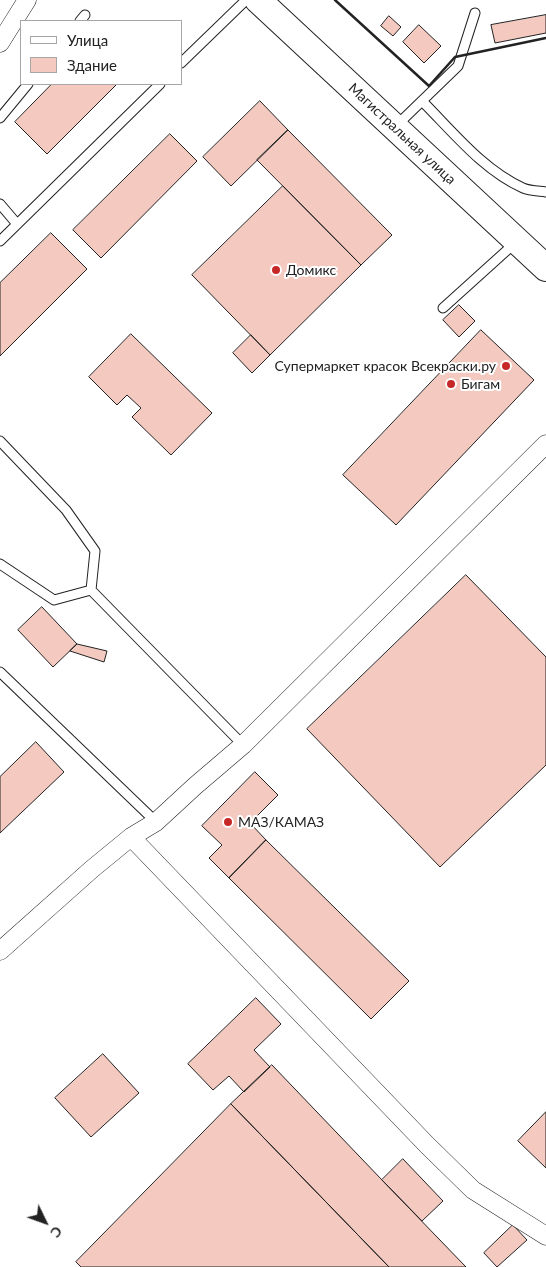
<!DOCTYPE html>
<meta charset="utf-8">
<style>
body{margin:0}
#map{position:relative;width:546px;height:1267px;overflow:hidden;background:#fff;font-family:Lato,sans-serif}
canvas{display:block}
.legend{position:absolute;left:20px;top:20px;width:162px;height:65px;box-sizing:border-box;background:#fff;border:1px solid #a7a7a7;margin:0;padding:6px 9px;list-style:none;font-size:15px;color:#222}
.legend li{display:flex;align-items:center;gap:10px;height:25px}
.legend b{width:25px;border:1px solid #a7a7a7}
.north{position:absolute;left:20px;top:1197px;width:50px;height:50px;-webkit-text-stroke:4px #fff;paint-order:stroke;rotate:132deg;font-size:14px;font-weight:700;line-height:20px;text-align:center;color:#222}
.north::after{content:'';display:block;margin:auto;width:18px;height:22px;background:#222;clip-path:polygon(50% 0,100% 100%,50% 72%,0 100%)}
</style>
<div id="map">
<canvas width="546" height="1267"></canvas>
<ul class="legend">
<li><b style="height:6px;background:#fff"></b>Улица</li>
<li><b style="height:14px;background:#f3c9c0"></b>Здание</li>
</ul>
<div class="north">С</div>
</div>
<script>
const g = document.querySelector('canvas').getContext('2d');
g.lineJoin = 'round';
function fillPath(path, color) { g.fillStyle = color; g.fill(path, 'evenodd'); }
function trace(path, color, width, dash) { g.strokeStyle = color; g.lineWidth = width; g.lineCap = dash ? 'butt' : 'round'; g.setLineDash(dash || []); g.stroke(path); }
function drawText(font, color, halo, rows, align = 'center') {
  g.font = font + ' Lato,sans-serif'; g.lineWidth = 4; g.setLineDash([]); g.textBaseline = 'middle'; g.strokeStyle = halo; g.fillStyle = color; for (const [text, x, y, turn = 0] of rows) {
    g.save(); g.translate(x, y); g.rotate((+turn || 0) * Math.PI / 180); g.textAlign = isNaN(turn) ? turn : align; if (halo) g.strokeText(text, 0, 0); g.fillText(text, 0, 0); g.restore();
  }
}
const building = new Path2D(`
 M546,15V33L495,43L491,25Z
 M389,16L401,27L393,36L381,26Z
 M419,25L441,46L424,63L403,42Z
 M52,84H117L47,154L15,122Z
 M260,101L288,130L231,186L203,157Z
 M288,130L392,235L361,265L257,160Z
 M170,134L197,161L101,258L73,230Z
 M283,186L361,265L270,355L192,275Z
 M51,233L87,269L0,356V283Z
 M459,305L475,321L459,337L443,320Z
 M481,330L534,380L396,525L343,475Z
 M131,334L212,413L171,455L132,417L141,408L127,395L117,405L89,377Z
 M251,335L270,355L252,373L233,353Z
 M466,575L546,657V765L440,867L307,729Z
 M42,607L77,644L53,667L18,630Z
 M77,644L107,651L104,662L70,651Z
 M36,742L64,772L0,833V777Z
 M255,772L278,795L250,823L266,840L229,878L209,858L222,845L202,826Z
 M266,840L409,981L371,1019L229,878Z
 M256,998L281,1024L254,1050L270,1067L244,1092L229,1076L213,1090L188,1064Z
 M103,1054L139,1093L91,1137L55,1098Z
 M272,1065L382,1180L466,1267H389L231,1104Z
 M231,1104L389,1267H81L76,1262Z
 M546,1112V1168L518,1141Z
 M403,1159L443,1201L422,1221L382,1180Z
 M513,1225L527,1240L497,1267L484,1253Z`);
const service = new Path2D(`
 M80,21L85,15
 M181,63L246,0
 M422,101C453,132 483,170 523,188C530,191 539,191 546,192
 M0,118L28,84
 M396,126L458,66L475,13
 M0,204L17,224
 M0,241L160,84
 M443,308L515,243
 M0,441L66,510L95,551L91,590
 M0,564L54,600L91,590
 M91,590L243,745
 M0,672L156,822`);
const minor = new Path2D(`
 M0,43L27,0
 M131,837L427,1145L473,1190L546,1236
 M0,951L92,869L131,837L156,822L195,786L243,745L546,444`);
const secondary = new Path2D(`
 M258,0L546,268`);
const wall = new Path2D(`
 M335,0L429,86L455,57L546,38`);
const markers = [
 [276,270,5,"#c62828"],
 [506,366,5,"#c62828"],
 [451,384,5,"#c62828"],
 [228,822,5,"#c62828"]
];
const streetNames = [
 ["Магистральная улица",402,134,43]
];
const poiNames = [
 ["Домикс",286,270],
 ["Супермаркет красок Всекраски.ру",496,366,"right"],
 ["Бигам",461,384],
 ["МАЗ/КАМАЗ",238,822]
];
fillPath(building, '#f3c9c0');
trace(building, '#222', 1);
trace(service, '#222', 11);
trace(minor, '#222', 19);
trace(secondary, '#222', 28);
trace(service, '#fff', 9);
trace(minor, '#fff', 18);
trace(secondary, '#fff', 26);
trace(wall, '#222', 2.5);
for (const [x, y, r, color] of markers) { const dot = new Path2D(); dot.arc(x, y, r, 0, 2 * Math.PI); g.fillStyle = color; g.fill(dot); trace(dot, '#fff', 2); }
drawText('14px', '#222', '#fff', streetNames);
drawText('14px', '#222', '#fff', poiNames, 'left');
</script>
